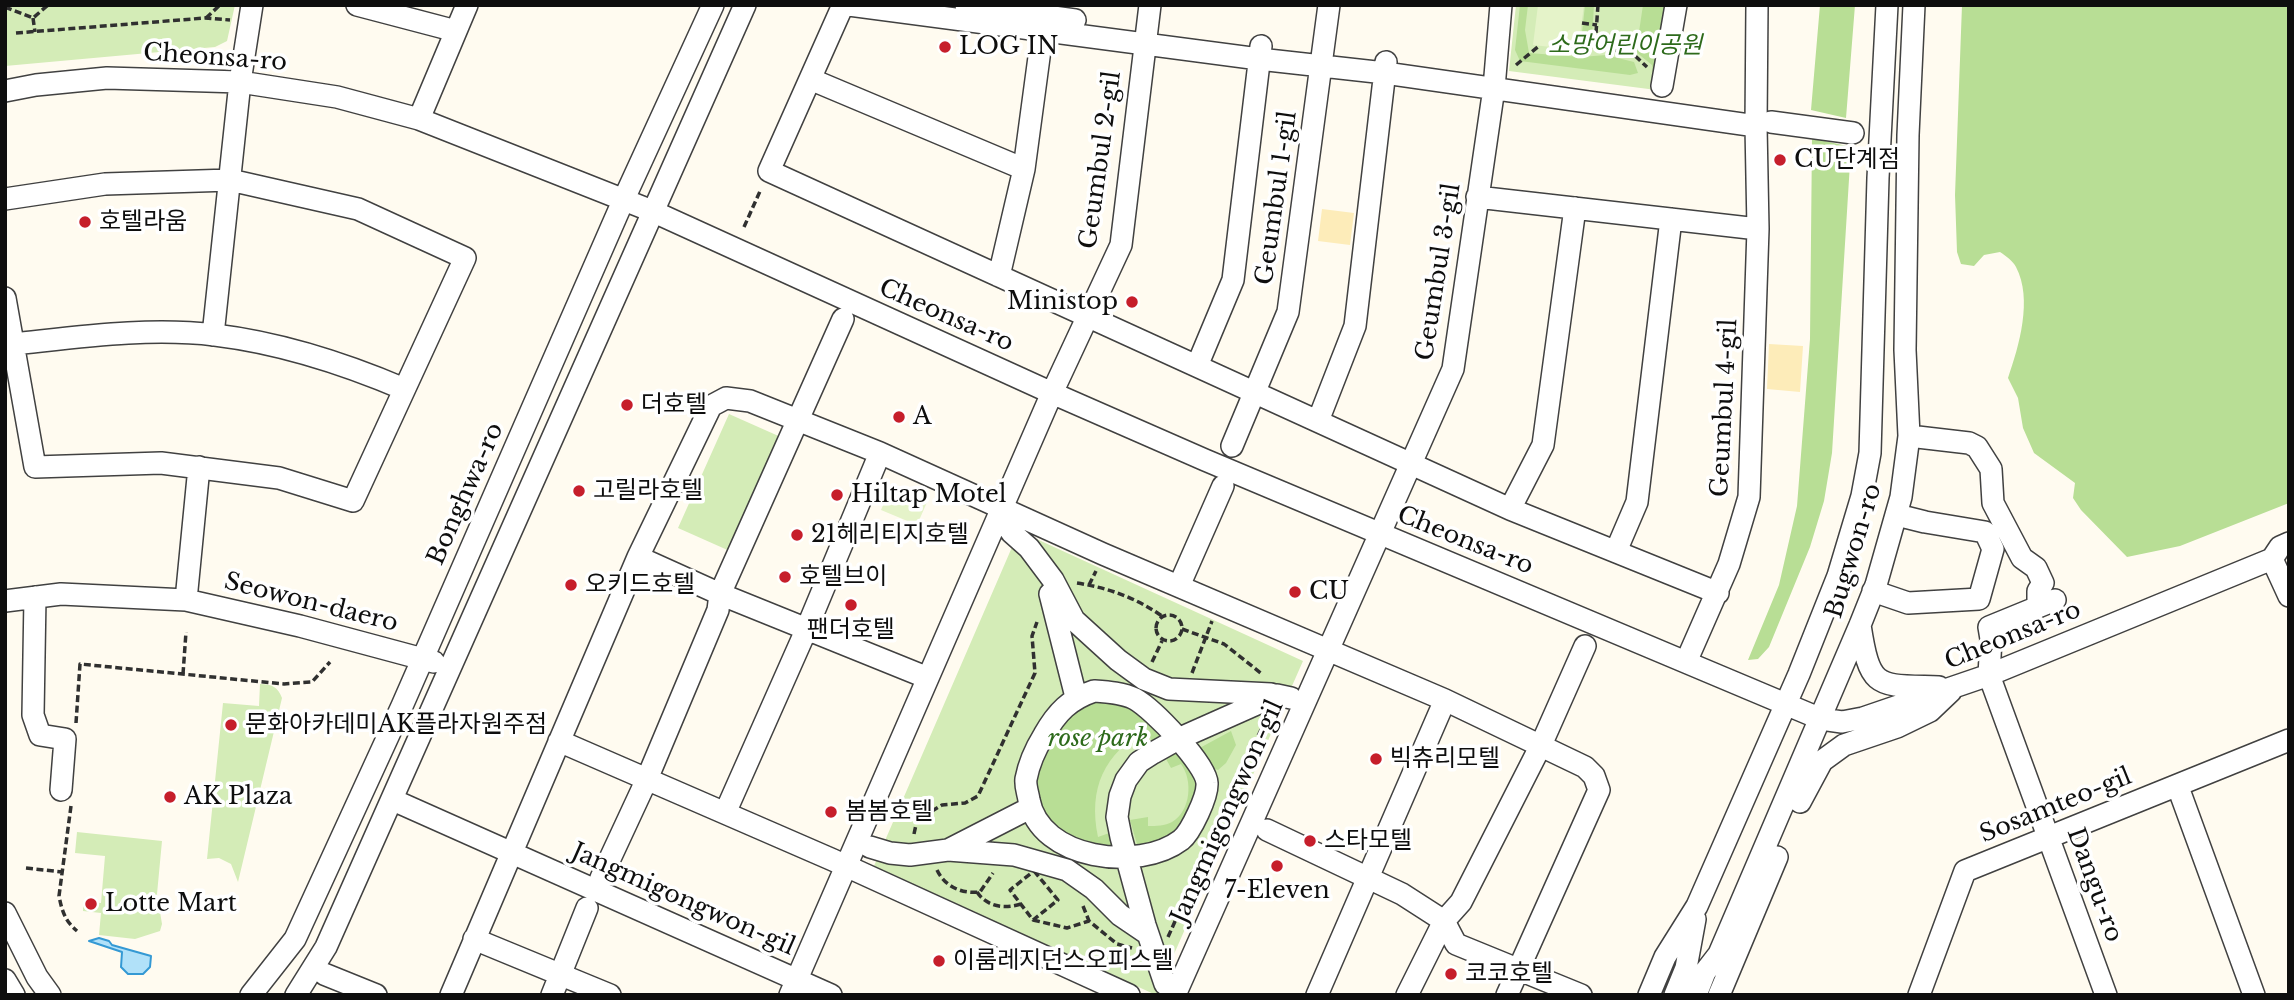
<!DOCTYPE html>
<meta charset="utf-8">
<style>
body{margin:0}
#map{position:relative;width:2294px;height:1000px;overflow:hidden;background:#fffbf0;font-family:"Libre Baskerville",serif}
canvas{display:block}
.frame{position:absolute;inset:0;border:7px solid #0e0e0e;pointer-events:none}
</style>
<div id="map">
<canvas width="2294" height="1000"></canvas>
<div class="frame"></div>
</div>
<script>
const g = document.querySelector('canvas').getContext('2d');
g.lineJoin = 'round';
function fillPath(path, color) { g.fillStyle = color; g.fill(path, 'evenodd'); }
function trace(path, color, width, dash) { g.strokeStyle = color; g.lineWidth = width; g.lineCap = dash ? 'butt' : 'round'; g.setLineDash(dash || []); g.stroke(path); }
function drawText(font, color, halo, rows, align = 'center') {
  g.font = font + ' "Libre Baskerville","Noto Sans KR",serif'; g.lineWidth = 7; g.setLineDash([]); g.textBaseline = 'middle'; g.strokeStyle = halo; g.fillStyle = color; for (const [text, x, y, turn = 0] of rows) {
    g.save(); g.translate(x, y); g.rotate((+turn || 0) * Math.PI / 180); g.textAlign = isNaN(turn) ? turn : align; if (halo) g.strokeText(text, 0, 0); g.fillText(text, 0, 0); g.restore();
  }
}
const green = new Path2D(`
 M5,5H235L227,41L215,47L5,66Z
 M1516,5H1675L1664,91L1509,71Z
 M729,414L783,438L732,552L678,528Z
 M1019,531L1303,661L1156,995L874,866Z
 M260,684C272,684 278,687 282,698L238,882L231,864L219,858L207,859L223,703L259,706Z
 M77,832L162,841L157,894L162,924L160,931L135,939L99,935L101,913L83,911V902L101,903L105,856L75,853Z`);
const forest = new Path2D(`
 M1520,5H1528L1525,30L1529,53L1581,57L1606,55L1634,62L1638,73L1630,75L1520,61L1515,50Z
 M1585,5H1594L1591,54L1580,51Z
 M1643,5H1668L1654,83L1652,65L1636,52Z
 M1820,5H1855L1846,118L1811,110Z
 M1962,5H2289V503L2180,546L2127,557L2081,510L2073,498L2075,483L2034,453L2023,428L2018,398L2008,378C2019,346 2033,299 2016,267C2013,261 2006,256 2000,252L1984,255L1974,266L1961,264L1957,252L1955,195Z
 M1812,138L1851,147L1832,453L1824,501L1810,547L1769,647L1758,659L1748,660L1779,585L1797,506L1810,339Z
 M1101,698L1130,704L1169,734L1152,742L1147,729C1104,754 1088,788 1098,837L1112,832L1120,845L1113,851L1068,841L1042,812L1034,787L1044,751L1072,711Z
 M1231,731L1236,745L1226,763L1218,770L1206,766L1196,750Z
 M1179,751L1199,778L1189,824L1139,851L1130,820L1148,817V826C1156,826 1165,826 1172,822C1191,811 1193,780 1181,764L1171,768L1165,757Z`);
const sand = new Path2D(`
 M1322,209L1354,213L1350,245L1318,241Z
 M1769,344L1803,346L1800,392L1767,389Z`);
const pitch = new Path2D(`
 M1538,5H1584L1578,50L1533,45Z
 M897,487L928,500L917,525L881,510L889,491Z`);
const water = new Path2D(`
 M99,938L109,941L112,945L151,956L150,967L143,974H128L121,967L122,952L89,941Z`);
const path = new Path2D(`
 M1598,5L1595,47L1632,53L1647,67
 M5,7L33,18L48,5
 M33,18L35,32
 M206,18L220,5
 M1582,23L1597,25
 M16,33L205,18L230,20
 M1516,65L1540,45
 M744,227L761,189
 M1077,583C1109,588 1136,598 1162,616
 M1089,585L1096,571
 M1156 628a13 13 0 1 1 26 0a13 13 0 1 1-26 0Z
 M1182,629L1224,644L1262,674
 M1152,662L1162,641
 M1192,673L1212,621
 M183,674L186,632
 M76,723L80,664L284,684L312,682L330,662
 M71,806L59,896C62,911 65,921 77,931
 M914,834L917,820L942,805L965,803L978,796L1035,673L1032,636L1037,622
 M26,868L62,872
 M937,870C945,887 962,894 980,892L993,873
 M1034,871L1058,900L1033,920L1010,890Z
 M977,892C987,907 1004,909 1021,904
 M670,902L675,891L685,895
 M1083,906L1089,921
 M1033,920L1067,928L1089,921L1117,944L1132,948
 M1168,937L1264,723`);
const minor = new Path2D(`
 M357,5L456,31
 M843,5L769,171L1510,509L1718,593
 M849,5L1259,59L1385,73L1756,126
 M966,5L1075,20
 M810,79L1024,169
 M1662,86L1676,5
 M5,91L36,85L107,78L240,82L337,97L419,119L652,211L1052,393L1205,460L1821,719L1842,722L1863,718L1989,675L2272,559L2280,547L2289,543
 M419,119L467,5
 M1771,122L1853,133
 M1477,197L1758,229
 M5,199L105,184L230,180L358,209L465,258L353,501L279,478L161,463L35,467L5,298
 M999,276L1024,169L1044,20
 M213,335L240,82L252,5
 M13,344C80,337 148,327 215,335C281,343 343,363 404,389
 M1197,366L1233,280L1261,46
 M1318,421L1355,326L1386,62
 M1909,436L1969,443L1977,447L1991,469L1993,503L2022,558L2036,568L2043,583L2038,591V607
 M1232,446L1288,312L1329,5
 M1510,509L1543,445L1575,208
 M1011,532L1029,548L1053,580L1074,620L1118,660L1144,679L1169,689L1271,694
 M1616,551L1637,502L1671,219
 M638,557L720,594L928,678
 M2272,559L2289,596
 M1179,586L1223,486
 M1873,591L1908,603L1979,599L1993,549L1985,532L1925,522L1897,515
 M1050,594L1076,697
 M35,597L33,715L40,735L65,739L61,790
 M186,600L199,467
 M2055,600L1989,627L1991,639L1989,675L2106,995
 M5,601L61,594L186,600L300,626L434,662
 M1860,625C1870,691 1877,685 1939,687
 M1686,662L1729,564L1749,497L1758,229L1756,126L1757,5
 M1094,691C1108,692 1123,693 1135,699C1153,709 1206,764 1207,783C1208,796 1191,832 1181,840C1139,872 1040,860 1029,800C1028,793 1025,786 1026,779C1029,763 1036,748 1044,735C1057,712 1070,699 1094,691Z
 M559,741L833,860L1129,995
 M2178,787L2254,995
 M393,800L831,995
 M1800,802L1822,761L1844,745L1897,727L1930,711L1951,691
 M725,813L807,628L880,453
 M1267,830L1402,894L1444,921L1456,944L1581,995
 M870,847L890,853L910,855L948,850L1030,808
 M948,850L1014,855L1067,870L1094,889L1120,915L1148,934
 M601,878L647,779L718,610L720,594L843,319
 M5,913L37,977L50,995
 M474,939L610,995
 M324,974L376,995
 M5,980L14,995
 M1165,984L1145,925L1121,837L1117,817L1120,796L1126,780L1139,762L1153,753L1178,739L1277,695L1291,698
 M251,995L295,939L402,706L623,201L713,5
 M296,995L326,947L745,5
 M451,995L638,557L711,406L726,398L750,401L880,453L1103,554L1445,700L1585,767L1594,776L1599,790L1507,995
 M552,995L587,908
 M790,995L1052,393L1121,245L1150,5
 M1175,995L1453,369L1494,88L1501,5
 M1317,995L1445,700
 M1407,995L1444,921L1461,902L1541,745L1585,646
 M1649,995L1665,957L1697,906L1799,674L1838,576L1862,496L1870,453L1878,178L1887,5
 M1675,995L1686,968L1695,919
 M1696,995L1705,972L1719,954L1860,625L1876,585L1901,497L1909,436L1905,350L1908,135L1914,5
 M1719,995L1777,857
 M1919,995L1965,871L2289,740`);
const markers = [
 [945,47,7,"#c61e2b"],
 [1780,160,7,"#c61e2b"],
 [85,222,7,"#c61e2b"],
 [1132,302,7,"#c61e2b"],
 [627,405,7,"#c61e2b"],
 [899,417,7,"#c61e2b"],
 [579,491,7,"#c61e2b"],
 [837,495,7,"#c61e2b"],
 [797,535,7,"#c61e2b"],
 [785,577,7,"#c61e2b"],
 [571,585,7,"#c61e2b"],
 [1295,592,7,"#c61e2b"],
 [851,605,7,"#c61e2b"],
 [231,725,7,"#c61e2b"],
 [1376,759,7,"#c61e2b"],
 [170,797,7,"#c61e2b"],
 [831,812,7,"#c61e2b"],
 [1310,841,7,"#c61e2b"],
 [1277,866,7,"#c61e2b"],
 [91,904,7,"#c61e2b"],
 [939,961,7,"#c61e2b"],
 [1451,974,7,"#c61e2b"]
];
const parkNames = [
 ["소망어린이공원",1625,46],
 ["rose park",1098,739]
];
const poiNames = [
 ["LOG IN",959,47],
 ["CU단계점",1794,160],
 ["호텔라움",99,222],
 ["Ministop",1118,302,"right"],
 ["더호텔",641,405],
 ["A",913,417],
 ["고릴라호텔",593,491],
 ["Hiltap Motel",851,495],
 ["21헤리티지호텔",811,535],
 ["호텔브이",799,577],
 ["오키드호텔",585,585],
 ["CU",1309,592],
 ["팬더호텔",851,630,"center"],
 ["문화아카데미AK플라자원주점",245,725],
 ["빅츄리모텔",1390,759],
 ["AK Plaza",184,797],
 ["봄봄호텔",845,812],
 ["스타모텔",1324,841],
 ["7-Eleven",1277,891,"center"],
 ["Lotte Mart",105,904],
 ["이룸레지던스오피스텔",953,961],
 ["코코호텔",1465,974]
];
const streetNames = [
 ["Cheonsa-ro",215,58,4],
 ["Geumbul 2-gil",1101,160,-82],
 ["Geumbul 1-gil",1277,198,-82],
 ["Geumbul 3-gil",1439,272,-81],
 ["Cheonsa-ro",946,316,24],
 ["Geumbul 4-gil",1725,408,-87],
 ["Bonghwa-ro",466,494,-66],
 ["Cheonsa-ro",1465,541,22],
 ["Bugwon-ro",1854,551,-73],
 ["Seowon-daero",311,603,14],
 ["Cheonsa-ro",2013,636,-22],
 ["Sosamteo-gil",2056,806,-22],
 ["Jangmigongwon-gil",1228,812,-66],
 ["Dangu-ro",2094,885,70],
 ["Jangmigongwon-gil",683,900,24]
];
fillPath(green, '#d4ecb7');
fillPath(forest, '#b8de95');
fillPath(sand, '#fdecb9');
fillPath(pitch, '#e5f3c9');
fillPath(water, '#b1e1f9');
trace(water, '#3499d4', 2);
trace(minor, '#414141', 24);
trace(path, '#303030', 3.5, [7, 3.5]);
trace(minor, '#fff', 21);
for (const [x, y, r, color] of markers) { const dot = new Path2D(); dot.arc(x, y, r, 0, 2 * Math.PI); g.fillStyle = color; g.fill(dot); trace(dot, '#fff', 2.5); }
drawText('italic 24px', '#2d6a1b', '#fff', parkNames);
drawText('24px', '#0e0e0e', '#fff', poiNames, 'left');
drawText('24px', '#0e0e0e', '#fff', streetNames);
</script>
